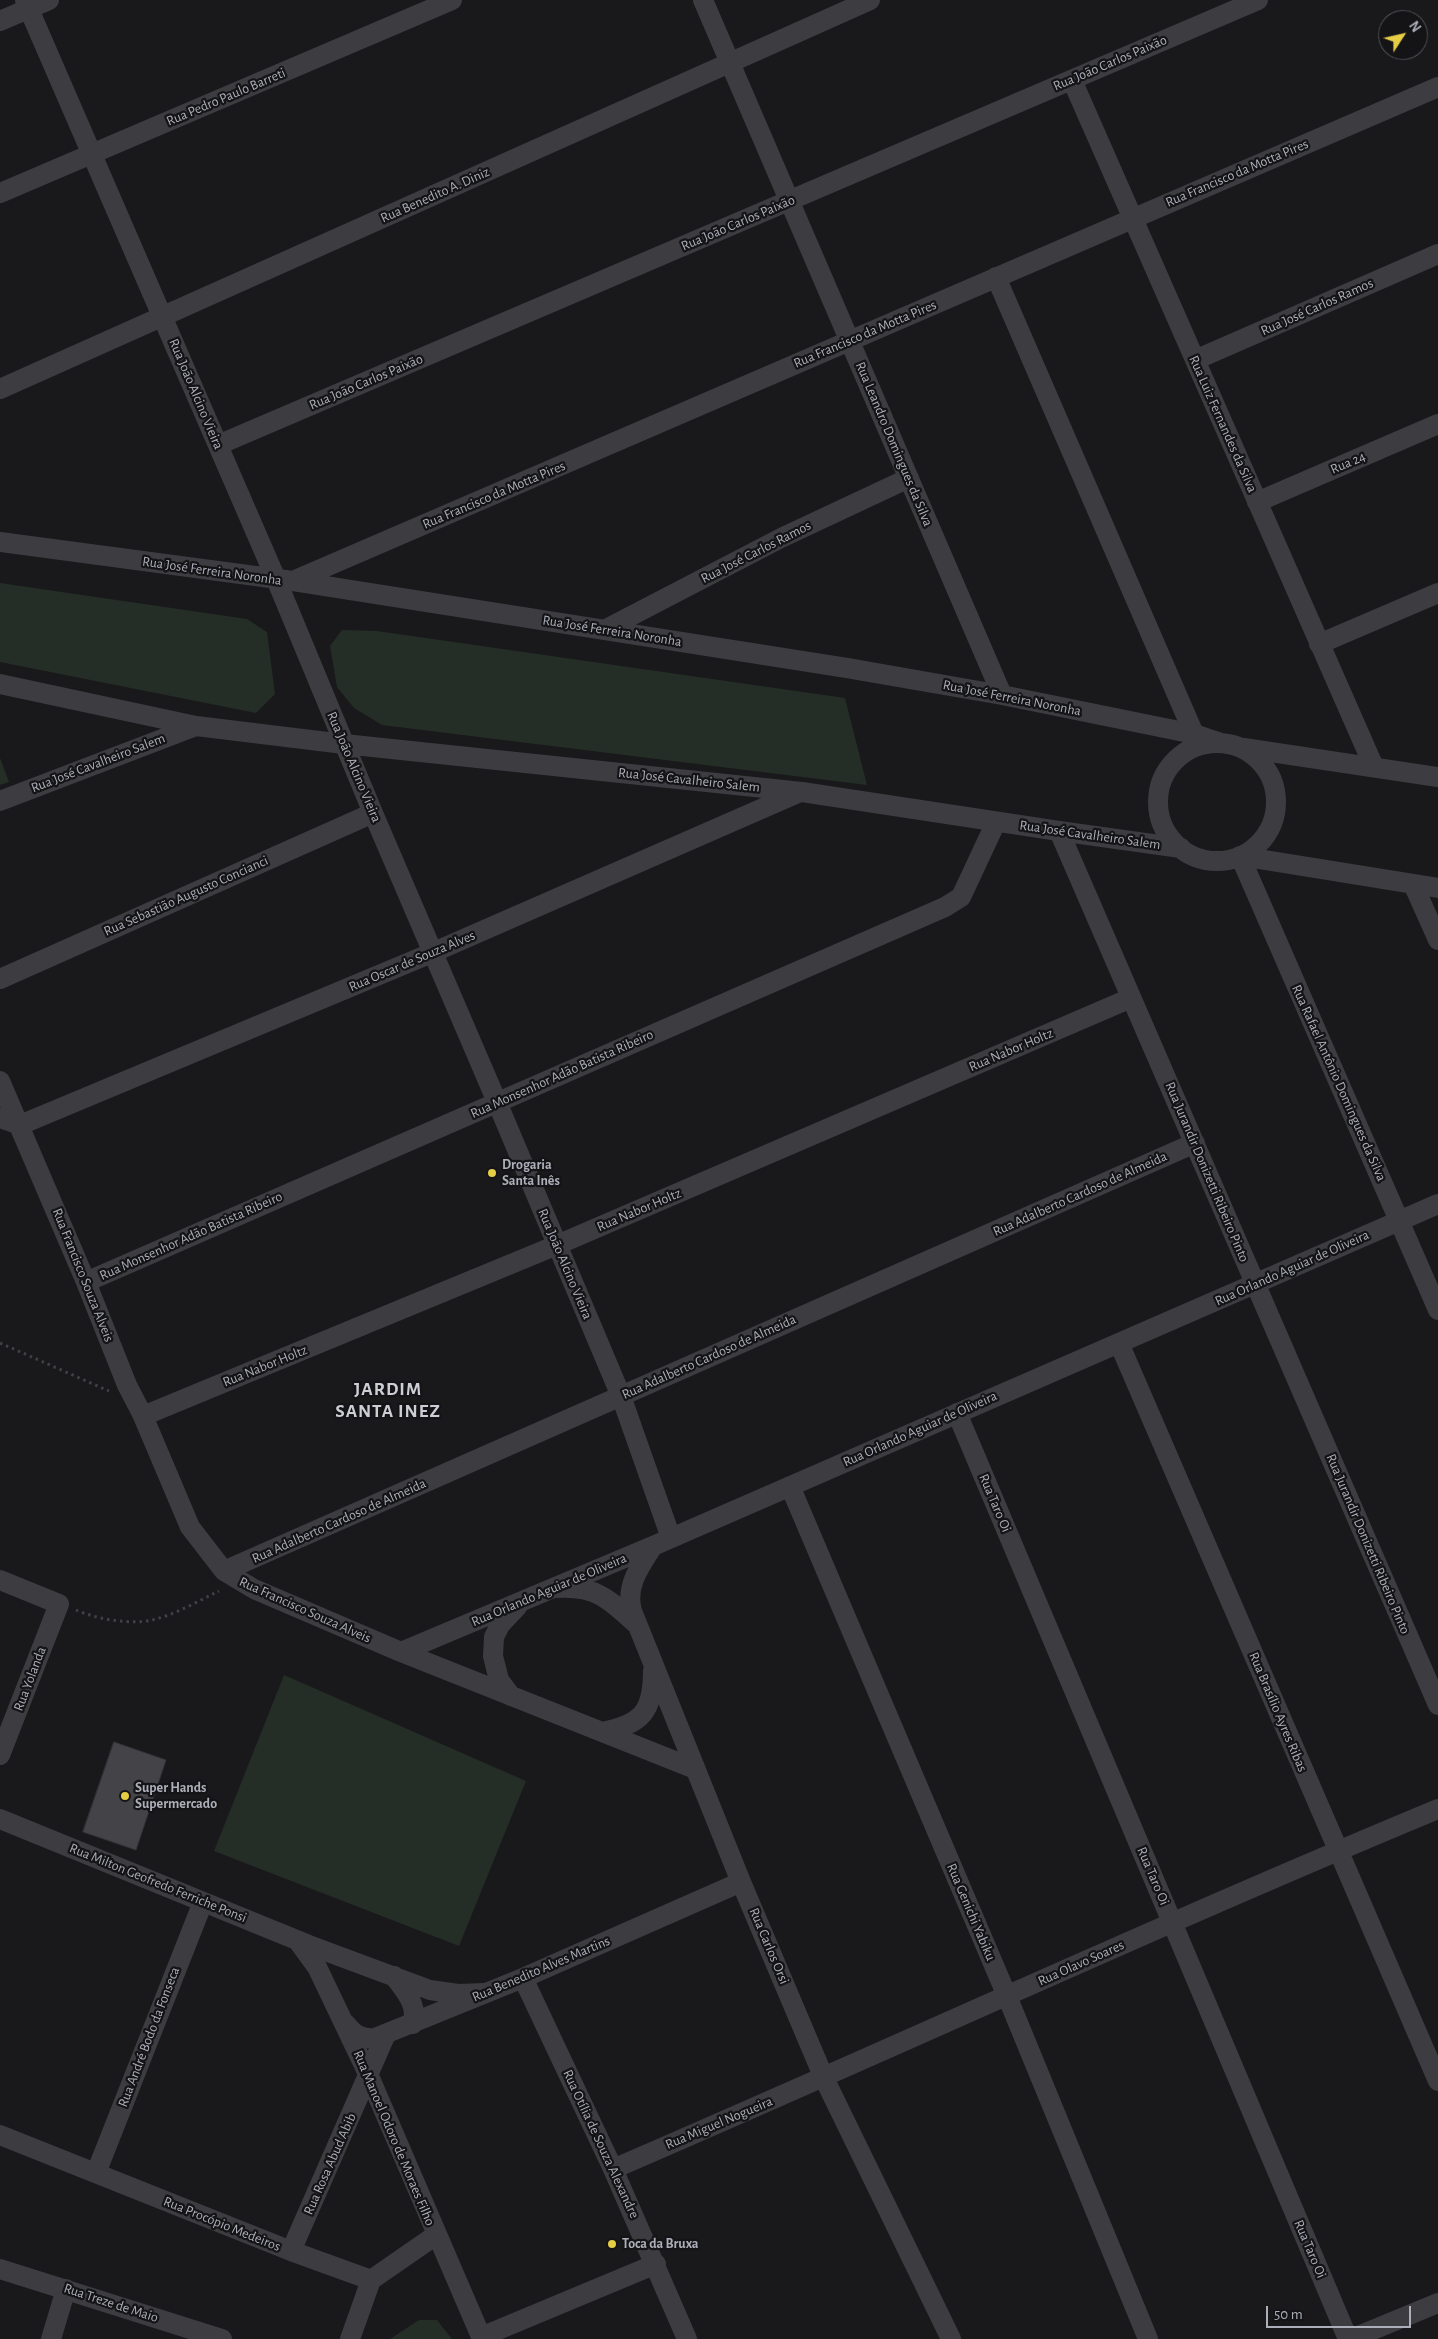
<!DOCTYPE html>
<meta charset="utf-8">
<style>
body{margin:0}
#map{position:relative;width:1438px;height:2339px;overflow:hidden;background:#19191b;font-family:"Alegreya Sans",sans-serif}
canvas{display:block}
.north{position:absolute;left:1378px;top:10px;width:50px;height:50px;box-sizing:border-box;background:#141416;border:1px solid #515257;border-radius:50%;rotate:55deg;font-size:14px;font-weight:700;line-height:20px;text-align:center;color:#acaeb9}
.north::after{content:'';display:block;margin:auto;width:18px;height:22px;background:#e5ce46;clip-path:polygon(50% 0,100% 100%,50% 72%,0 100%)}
.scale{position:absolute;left:1266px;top:2306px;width:145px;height:22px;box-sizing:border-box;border:2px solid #acaeb9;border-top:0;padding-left:6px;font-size:15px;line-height:18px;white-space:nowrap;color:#acaeb9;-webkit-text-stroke:4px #141416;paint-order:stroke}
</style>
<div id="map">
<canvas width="1438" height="2339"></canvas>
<div class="north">N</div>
<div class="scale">50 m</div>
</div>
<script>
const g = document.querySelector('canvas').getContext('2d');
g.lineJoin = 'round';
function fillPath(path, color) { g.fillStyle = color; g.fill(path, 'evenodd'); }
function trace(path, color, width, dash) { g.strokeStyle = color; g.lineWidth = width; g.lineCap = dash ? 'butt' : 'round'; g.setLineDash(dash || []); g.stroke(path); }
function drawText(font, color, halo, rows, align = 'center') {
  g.font = font + ' "Alegreya Sans",sans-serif'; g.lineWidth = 4.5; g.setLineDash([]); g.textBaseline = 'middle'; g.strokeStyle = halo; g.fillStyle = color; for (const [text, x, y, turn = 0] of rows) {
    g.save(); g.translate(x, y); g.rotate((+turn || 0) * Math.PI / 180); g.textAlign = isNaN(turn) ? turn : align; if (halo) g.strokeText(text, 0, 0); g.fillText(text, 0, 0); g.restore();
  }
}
const green = new Path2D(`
 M0,583L247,619L267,632L275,694L256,713L0,662Z
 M342,630L377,631L845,698L867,785L382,725L354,708L337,687L330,646Z
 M0,758L9,782L0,785Z
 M284,1675L526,1781L459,1946L214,1851Z
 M419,2320H437L452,2339H390Z`);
const building = new Path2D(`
 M114,1742L166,1760L136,1850L83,1832Z`);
const path = new Path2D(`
 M0,1343L109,1391
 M76,1610C96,1619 130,1625 152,1620C175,1615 198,1601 219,1591`);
const minor = new Path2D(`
 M25,0L276,579L373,813L497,1102L621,1396L671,1538
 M703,0L1002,695
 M0,21L49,0
 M1072,80L1374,767
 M0,193L452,0
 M996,277L1194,734
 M1195,360L1438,254
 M0,389L870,0
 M218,445L1258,0
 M1257,502L1438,424
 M0,542L293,581L847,668L1002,695L1194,734L1221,743
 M293,581L1438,87
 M604,630L781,538L909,478
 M1319,644L1438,593
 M0,684L196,726L344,744L802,792L1059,831L1181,848
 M1158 802a59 59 0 1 1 118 0a59 59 0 1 1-118 0Z
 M1244,748L1438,777
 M0,801L196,726
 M1059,831L1438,1705
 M1240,856L1438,1310
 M1240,856L1438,888
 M1413,884L1438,940
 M0,979L373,813
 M0,1081L86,1282L127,1385L143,1416L190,1527L224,1571L254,1589L401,1652L695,1769
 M0,1118L20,1125L434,952L800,792
 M86,1282L945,907L961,897L996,822
 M1119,1343L1438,2081
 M957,1413L1348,2339
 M143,1416L557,1245L1131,998
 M790,1486L1007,1996L1148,2339
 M653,1546C640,1566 625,1586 632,1611L741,1882L824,2078L951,2339
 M224,1571L1195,1143
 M0,1580L59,1604L0,1755
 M558,1588C596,1586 609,1599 635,1623
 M401,1652L653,1546L1438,1204
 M511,1696L499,1680L493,1656L494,1637L500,1625L517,1607
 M602,1732C643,1724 653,1711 653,1670
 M0,1819L309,1945L430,1990L458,1994L484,1993
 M298,1941L317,1967L369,2076L482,2339
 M394,1976C405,1991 418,2004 413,2024
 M523,1978L613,2169L687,2339
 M346,2024C355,2035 361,2039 375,2038L523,1978L741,1882
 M0,2135L291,2251L371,2280L436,2235
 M613,2169C889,2050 1161,1924 1438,1809
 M96,2173L203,1902
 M291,2251L386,2034
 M0,2269L222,2339
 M481,2337L656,2264
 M51,2339L66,2289
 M350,2339L371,2280
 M1351,2339L1438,2303`);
const markers = [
 [492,1173,5,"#e5ce46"],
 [125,1796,5,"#e5ce46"],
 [612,2244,5,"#e5ce46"]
];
const streetNames = [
 ["Rua João Carlos Paixão",1110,63,-23],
 ["Rua Pedro Paulo Barreti",226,97,-23],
 ["Rua Francisco da Motta Pires",1237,173,-23],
 ["Rua Benedito A. Diniz",435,195,-24],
 ["Rua João Carlos Paixão",738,223,-23],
 ["Rua José Carlos Ramos",1317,307,-24],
 ["Rua Francisco da Motta Pires",865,334,-23],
 ["Rua João Carlos Paixão",366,382,-23],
 ["Rua João Alcino Vieira",196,394,67],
 ["Rua Luiz Fernandes da Silva",1223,424,66],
 ["Rua Leandro Domingues da Silva",894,444,67],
 ["Rua 24",1348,463,-23],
 ["Rua Francisco da Motta Pires",494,495,-23],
 ["Rua José Carlos Ramos",756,552,-27],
 ["Rua José Ferreira Noronha",212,571,8],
 ["Rua José Ferreira Noronha",612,631,9],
 ["Rua José Ferreira Noronha",1012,698,11],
 ["Rua José Cavalheiro Salem",98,763,-21],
 ["Rua João Alcino Vieira",354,767,67],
 ["Rua José Cavalheiro Salem",689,780,6],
 ["Rua José Cavalheiro Salem",1090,835,8],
 ["Rua Sebastião Augusto Concianci",186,896,-24],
 ["Rua Oscar de Souza Alves",412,961,-23],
 ["Rua Nabor Holtz",1011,1050,-23],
 ["Rua Monsenhor Adão Batista Ribeiro",562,1074,-24],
 ["Rua Rafael Antônio Domingues da Silva",1339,1083,66],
 ["Rua Jurandir Donizetti Ribeiro Pinto",1207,1172,67],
 ["Rua Adalberto Cardoso de Almeida",1080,1194,-24],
 ["Rua Nabor Holtz",639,1210,-23],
 ["Rua Monsenhor Adão Batista Ribeiro",191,1236,-24],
 ["Rua João Alcino Vieira",565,1264,67],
 ["Rua Orlando Aguiar de Oliveira",1292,1268,-24],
 ["Rua Francisco Souza Alveis",83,1275,68],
 ["Rua Adalberto Cardoso de Almeida",709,1357,-24],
 ["Rua Nabor Holtz",265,1366,-22],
 ["Rua Orlando Aguiar de Oliveira",920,1429,-24],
 ["Rua Taro Oi",995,1503,67],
 ["Rua Adalberto Cardoso de Almeida",339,1521,-24],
 ["Rua Jurandir Donizetti Ribeiro Pinto",1368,1544,67],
 ["Rua Orlando Aguiar de Oliveira",549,1590,-23],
 ["Rua Francisco Souza Alveis",305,1610,24],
 ["Rua Yolanda",30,1679,-69],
 ["Rua Brasílio Ayres Ribas",1278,1712,67],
 ["Rua Taro Oi",1153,1876,67],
 ["Rua Milton Geofredo Ferriche Ponsi",158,1883,22],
 ["Rua Genichi Yabiku",971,1912,67],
 ["Rua Carlos Orsi",769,1946,67],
 ["Rua Olavo Soares",1081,1963,-24],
 ["Rua Benedito Alves Martins",541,1969,-23],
 ["Rua André Bodo da Fonseca",149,2037,-69],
 ["Rua Miguel Nogueira",719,2123,-23],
 ["Rua Manoel Odoro de Moraes Filho",394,2138,67],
 ["Rua Otília de Souza Alexandre",601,2144,65],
 ["Rua Rosa Abud Abib",330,2164,-66],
 ["Rua Procópio Medeiros",222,2224,22],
 ["Rua Taro Oi",1310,2249,67],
 ["Rua Treze de Maio",111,2303,18]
];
const poiNames = [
 ["Drogaria",502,1165],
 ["Santa Inês",502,1181],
 ["Super Hands",135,1788],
 ["Supermercado",135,1804],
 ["Toca da Bruxa",622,2244]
];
const districtNames = [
 ["JARDIM",388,1389],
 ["SANTA INEZ",388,1411]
];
fillPath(green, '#252d27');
fillPath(building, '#434348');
trace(building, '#343337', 1);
trace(path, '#404146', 3, [2.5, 4]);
trace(minor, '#3c3c41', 20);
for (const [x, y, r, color] of markers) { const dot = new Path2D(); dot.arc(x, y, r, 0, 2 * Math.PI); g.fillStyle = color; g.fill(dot); trace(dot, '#141416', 2); }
drawText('14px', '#acaeb9', '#141416', streetNames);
drawText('bold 14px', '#acaeb9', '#141416', poiNames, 'left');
g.letterSpacing = '1px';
drawText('bold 19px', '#cdcdd6', '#141416', districtNames);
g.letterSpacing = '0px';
</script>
